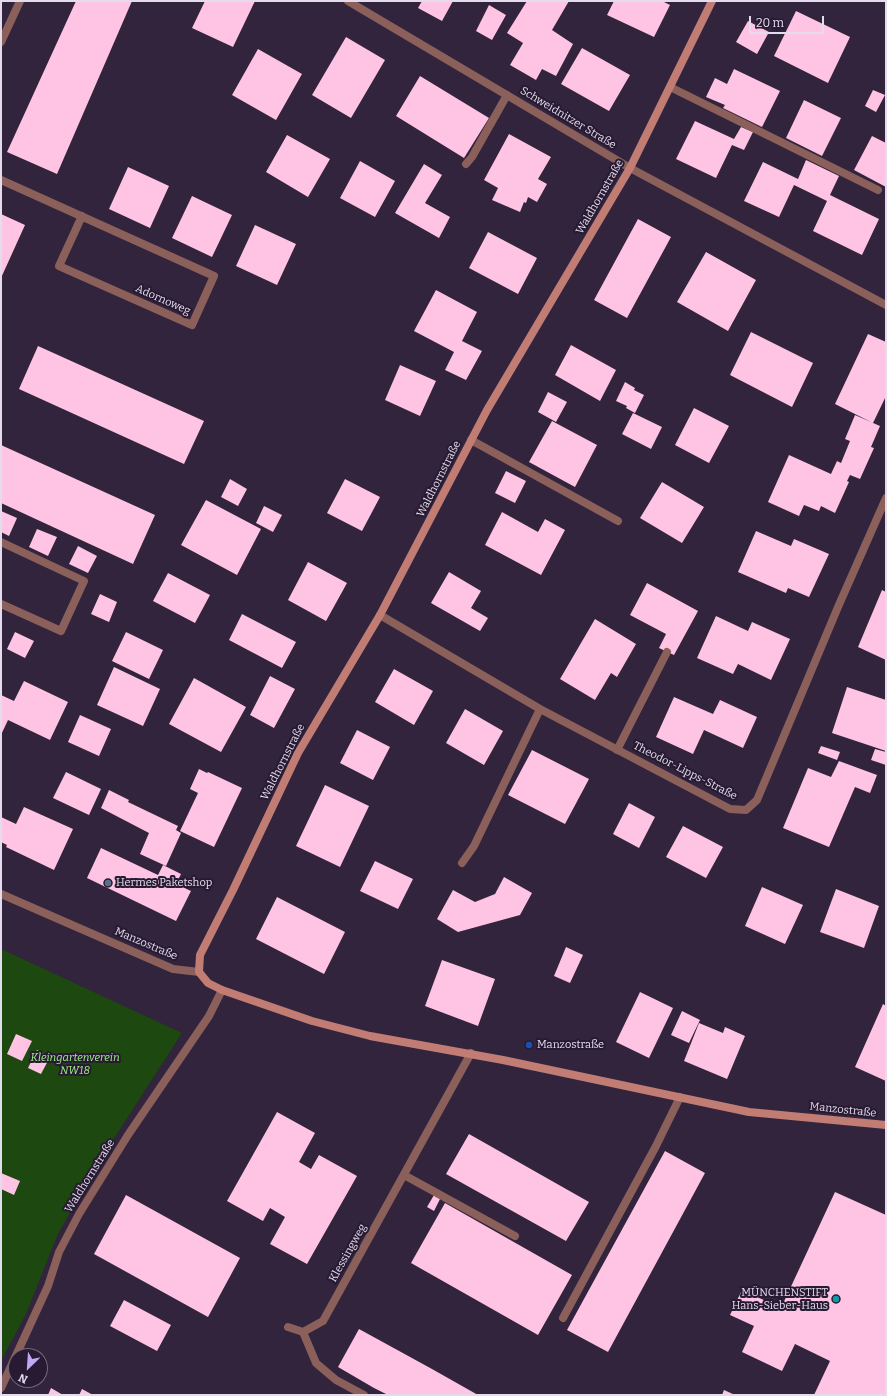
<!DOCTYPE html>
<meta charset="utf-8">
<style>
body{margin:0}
#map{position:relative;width:887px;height:1396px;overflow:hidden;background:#31243c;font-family:Bitter,serif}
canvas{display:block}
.frame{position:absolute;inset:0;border:2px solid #e4dcec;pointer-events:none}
.north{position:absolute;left:8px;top:1348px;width:40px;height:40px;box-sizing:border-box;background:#271a32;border:1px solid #73687c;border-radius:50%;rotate:205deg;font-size:11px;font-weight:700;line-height:16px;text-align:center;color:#e4dcec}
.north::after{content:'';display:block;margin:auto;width:14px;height:18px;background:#c1a8f3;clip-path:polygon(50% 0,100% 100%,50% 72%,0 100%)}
.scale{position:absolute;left:749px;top:16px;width:75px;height:18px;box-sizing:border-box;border:2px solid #e4dcec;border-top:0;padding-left:5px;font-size:12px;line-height:14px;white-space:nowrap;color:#e4dcec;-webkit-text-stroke:3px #271a32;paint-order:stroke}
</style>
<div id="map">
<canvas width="887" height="1396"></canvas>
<div class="frame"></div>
<div class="north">N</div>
<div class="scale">20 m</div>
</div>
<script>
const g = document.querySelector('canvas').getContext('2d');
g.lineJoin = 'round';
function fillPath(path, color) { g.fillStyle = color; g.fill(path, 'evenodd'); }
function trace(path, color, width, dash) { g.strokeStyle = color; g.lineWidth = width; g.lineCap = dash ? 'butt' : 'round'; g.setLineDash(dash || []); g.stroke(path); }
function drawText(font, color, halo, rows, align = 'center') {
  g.font = font + ' Bitter,serif'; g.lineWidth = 4; g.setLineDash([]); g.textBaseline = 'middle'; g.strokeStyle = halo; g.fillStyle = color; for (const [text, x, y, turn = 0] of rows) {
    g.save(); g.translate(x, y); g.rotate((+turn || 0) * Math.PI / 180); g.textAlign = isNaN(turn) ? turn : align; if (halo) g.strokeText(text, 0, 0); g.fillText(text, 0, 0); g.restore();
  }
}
const green = new Path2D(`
 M1,949L182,1033L93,1171L57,1236L26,1314L1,1361Z`);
const building = new Path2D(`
 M76,1H132L57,174L7,152Z
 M205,1H255L233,47L192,28Z
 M422,1H453L442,21L418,8Z
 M527,1H569L552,30L573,44L556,76L542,69L536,80L510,65L523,43L507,33Z
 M614,1H662L670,5L654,37L607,15Z
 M489,5L506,15L492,40L476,31Z
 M796,11L850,37L828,83L774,56Z
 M748,21L769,32L757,54L736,42Z
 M346,37L385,60L351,118L312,95Z
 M582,48L630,75L609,111L561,84Z
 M258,49L302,74L276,120L232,95Z
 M734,69L780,91L762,127L723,108L725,105L706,97L715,78L727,84Z
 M420,76L489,118L464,158L396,116Z
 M873,90L885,95L876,112L865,106Z
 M804,100L841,118L822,156L786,138Z
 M695,121L734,139L741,127L753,132L744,150L732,145L716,178L676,159Z
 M509,134L551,157L538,179L547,184L537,202L528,197L526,203L524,202L520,212L492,200L498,188L484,180Z
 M287,135L330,159L308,197L266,172Z
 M872,136L886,143V187L854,170Z
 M806,160L839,176L830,195L879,219L862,255L813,231L827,201L794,185L779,217L744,201L763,162L798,179Z
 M360,161L395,181L375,217L340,198Z
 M424,164L442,175L425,203L450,217L439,238L395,213Z
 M128,167L169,186L150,228L109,209Z
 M192,196L232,215L212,257L172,238Z
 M1,214L25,225L1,278Z
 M638,219L671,237L627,318L594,300Z
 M255,225L296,244L277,285L236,266Z
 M488,232L537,258L518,294L469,268Z
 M706,252L756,280L728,331L677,302Z
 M436,290L477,312L462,341L482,351L466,380L445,370L454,352L414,331Z
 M751,332L813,363L792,407L730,375Z
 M868,334L886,342V396L873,423L835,404Z
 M571,345L616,370L600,401L555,375Z
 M38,346L204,421L184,464L19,389Z
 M400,365L436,381L420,416L385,400Z
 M625,382L635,388L634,390L644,395L635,413L626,408L627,406L616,401Z
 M548,392L567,402L556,422L538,412Z
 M694,408L729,426L709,463L675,445Z
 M633,413L662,427L651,449L622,434Z
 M855,415L880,426L871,447L874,448L860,479L850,475L847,481L849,482L835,513L821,506L819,511L804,505L799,516L768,502L789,455L831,474L837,461L841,463L850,441L845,439Z
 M552,421L597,445L575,487L529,462Z
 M1,445L155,515L133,564L1,503Z
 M506,471L526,481L515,503L495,493Z
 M230,479L247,489L238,506L221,497Z
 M345,479L380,497L362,531L327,513Z
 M662,482L704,507L682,543L640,518Z
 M206,500L261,529L237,575L181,545Z
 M264,506L282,515L273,532L256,523Z
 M1,511L17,518L9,536L1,532Z
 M502,512L538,532L545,519L565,530L541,575L485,545Z
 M37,529L57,537L48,556L29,547Z
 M756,531L791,546L794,539L829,554L809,597L788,588L786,593L738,572Z
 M78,546L97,556L88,573L69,564Z
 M308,562L347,583L326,621L288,600Z
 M449,572L481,591L471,608L488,618L480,631L431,603Z
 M168,573L210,595L195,623L153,601Z
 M647,583L698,611L674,655L659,648L666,634L630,615Z
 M882,590L886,592V660L858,647Z
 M100,594L117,602L109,622L91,614Z
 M242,614L296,642L282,668L229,640Z
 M716,616L748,631L752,622L790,639L771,680L738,664L733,674L697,658Z
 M595,619L636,644L617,677L611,673L595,700L560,679Z
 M15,632L34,641L25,658L7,649Z
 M126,632L163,650L149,679L112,661Z
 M114,667L160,689L143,726L97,705Z
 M394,669L433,691L414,725L375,702Z
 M270,676L295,689L274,728L250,715Z
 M194,678L246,707L221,752L169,724Z
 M24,681L68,702L50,740L8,720L1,735V695L14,701Z
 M847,687L886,700V751L832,733Z
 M674,697L713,714L720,700L757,717L743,748L704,730L693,754L656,737Z
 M465,709L503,731L484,765L446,743Z
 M80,715L111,729L99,756L68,742Z
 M357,730L390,747L373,780L340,763Z
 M821,746L840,752L837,760L818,753Z
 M875,749L886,752V765L871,760Z
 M532,750L589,779L565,824L508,795Z
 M839,761L877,775L870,793L855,787L829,847L783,828L808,768L831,777Z
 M199,769L207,773L208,772L242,788L214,847L180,831L198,793L190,789Z
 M66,772L101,789L89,815L53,798Z
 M325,785L369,806L340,867L296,846Z
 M109,790L129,800L128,802L178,826L176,830L181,833L166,866L140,854L149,833L101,808Z
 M629,803L655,817L639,848L613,834Z
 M24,807L73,829L54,870L6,847L7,845L1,842V817L16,824Z
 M683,826L723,847L706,878L666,857Z
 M101,848L158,875L163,865L181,874L176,884L191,891L176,921L87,878Z
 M375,861L413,879L398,909L360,891Z
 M504,877L532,893L520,915L458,932L437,919L453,890L475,902L495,894Z
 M762,887L803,905L785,944L745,926Z
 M836,889L879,906L864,948L820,932Z
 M277,897L345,932L324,974L256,939Z
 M566,947L583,955L570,983L554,976Z
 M442,960L495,979L478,1026L425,1006Z
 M640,992L673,1008L649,1058L616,1042Z
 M883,1004L886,1006V1081L855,1067Z
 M682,1011L700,1020L689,1043L671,1035Z
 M699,1023L723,1033L725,1027L745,1036L727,1079L684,1061Z
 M16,1034L32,1041L22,1061L7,1054Z
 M37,1050L50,1057L41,1074L28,1068Z
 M277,1112L315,1133L299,1162L311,1169L319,1155L357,1176L307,1264L270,1244L285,1217L270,1208L263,1221L227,1201Z
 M469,1134L589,1202L566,1241L446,1174Z
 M665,1151L705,1173L608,1352L567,1330Z
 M1,1173L20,1181L14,1195L1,1189Z
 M835,1192L886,1215V1395H814L830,1361L795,1344L782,1371L742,1352L754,1326L730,1315L742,1290L781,1308Z
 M126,1195L240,1258L208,1317L94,1254Z
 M434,1195L440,1199L434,1211L427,1207Z
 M445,1203L572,1275L538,1335L411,1263Z
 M124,1300L171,1325L157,1351L110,1326Z
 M359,1329L432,1369L478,1395H388L374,1388L338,1367Z
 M51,1388L63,1395H48Z
 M82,1389L93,1395H79Z
 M724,1390L735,1395H722Z`);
const lane = new Path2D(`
 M670,87L878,190
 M466,164L472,157L507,95
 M471,440L618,521
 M617,750L667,652
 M462,863L474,846L540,709
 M404,1175L515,1236
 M563,1318L656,1146L680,1097
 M303,1332L316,1363L336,1380L364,1395`);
const street = new Path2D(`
 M348,1L630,168L886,305
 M1,42L20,1
 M1,180L214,276L192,325L59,266L82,216
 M1,542L84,581L61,631L1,604
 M380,615L540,709L730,809L746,810L757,800L838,607L886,498
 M1,894L173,969L199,972
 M288,1327L303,1332L323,1321L471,1053
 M1,1388L48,1286L59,1252L79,1214L128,1135L209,1016L222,990`);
const secondary = new Path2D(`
 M712,1L630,168L487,410L380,615L298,753L233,890L200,955L199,972L208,983L222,990L312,1021L370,1036L503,1060L749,1112L886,1125`);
const markers = [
 [108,883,4,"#5c6f8a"],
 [529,1045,4,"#1a4fb4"],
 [836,1299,4,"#0f9aa8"]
];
const streetNames = [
 ["Schweidnitzer Straße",568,118,31],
 ["Waldhornstraße",600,197,-60],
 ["Adornoweg",163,300,24],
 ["Waldhornstraße",439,479,-63],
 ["Waldhornstraße",283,762,-63],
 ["Theodor-Lipps-Straße",685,771,27],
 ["Manzostraße",146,944,23],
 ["Manzostraße",843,1110,6],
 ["Waldhornstraße",90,1176,-58],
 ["Klessingweg",348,1253,-61]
];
const poiNames = [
 ["Hermes Paketshop",116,883],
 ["Manzostraße",537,1045],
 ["MÜNCHENSTIFT",828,1293,"right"],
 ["Hans-Sieber-Haus",828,1306,"right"]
];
const parkNames = [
 ["Kleingartenverein",75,1058],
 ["NW18",75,1071]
];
fillPath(green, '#1d480f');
fillPath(building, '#ffc4e3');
trace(lane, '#8b5f5a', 8);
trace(street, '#8b5f5a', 8);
trace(secondary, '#c17c74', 8);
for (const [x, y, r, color] of markers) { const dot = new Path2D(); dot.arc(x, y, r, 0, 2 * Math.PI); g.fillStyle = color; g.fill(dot); trace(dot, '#271a32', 1.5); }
drawText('11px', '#e4dcec', '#271a32', streetNames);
drawText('11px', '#e4dcec', '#271a32', poiNames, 'left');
drawText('italic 11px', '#a1f38a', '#271a32', parkNames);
</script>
